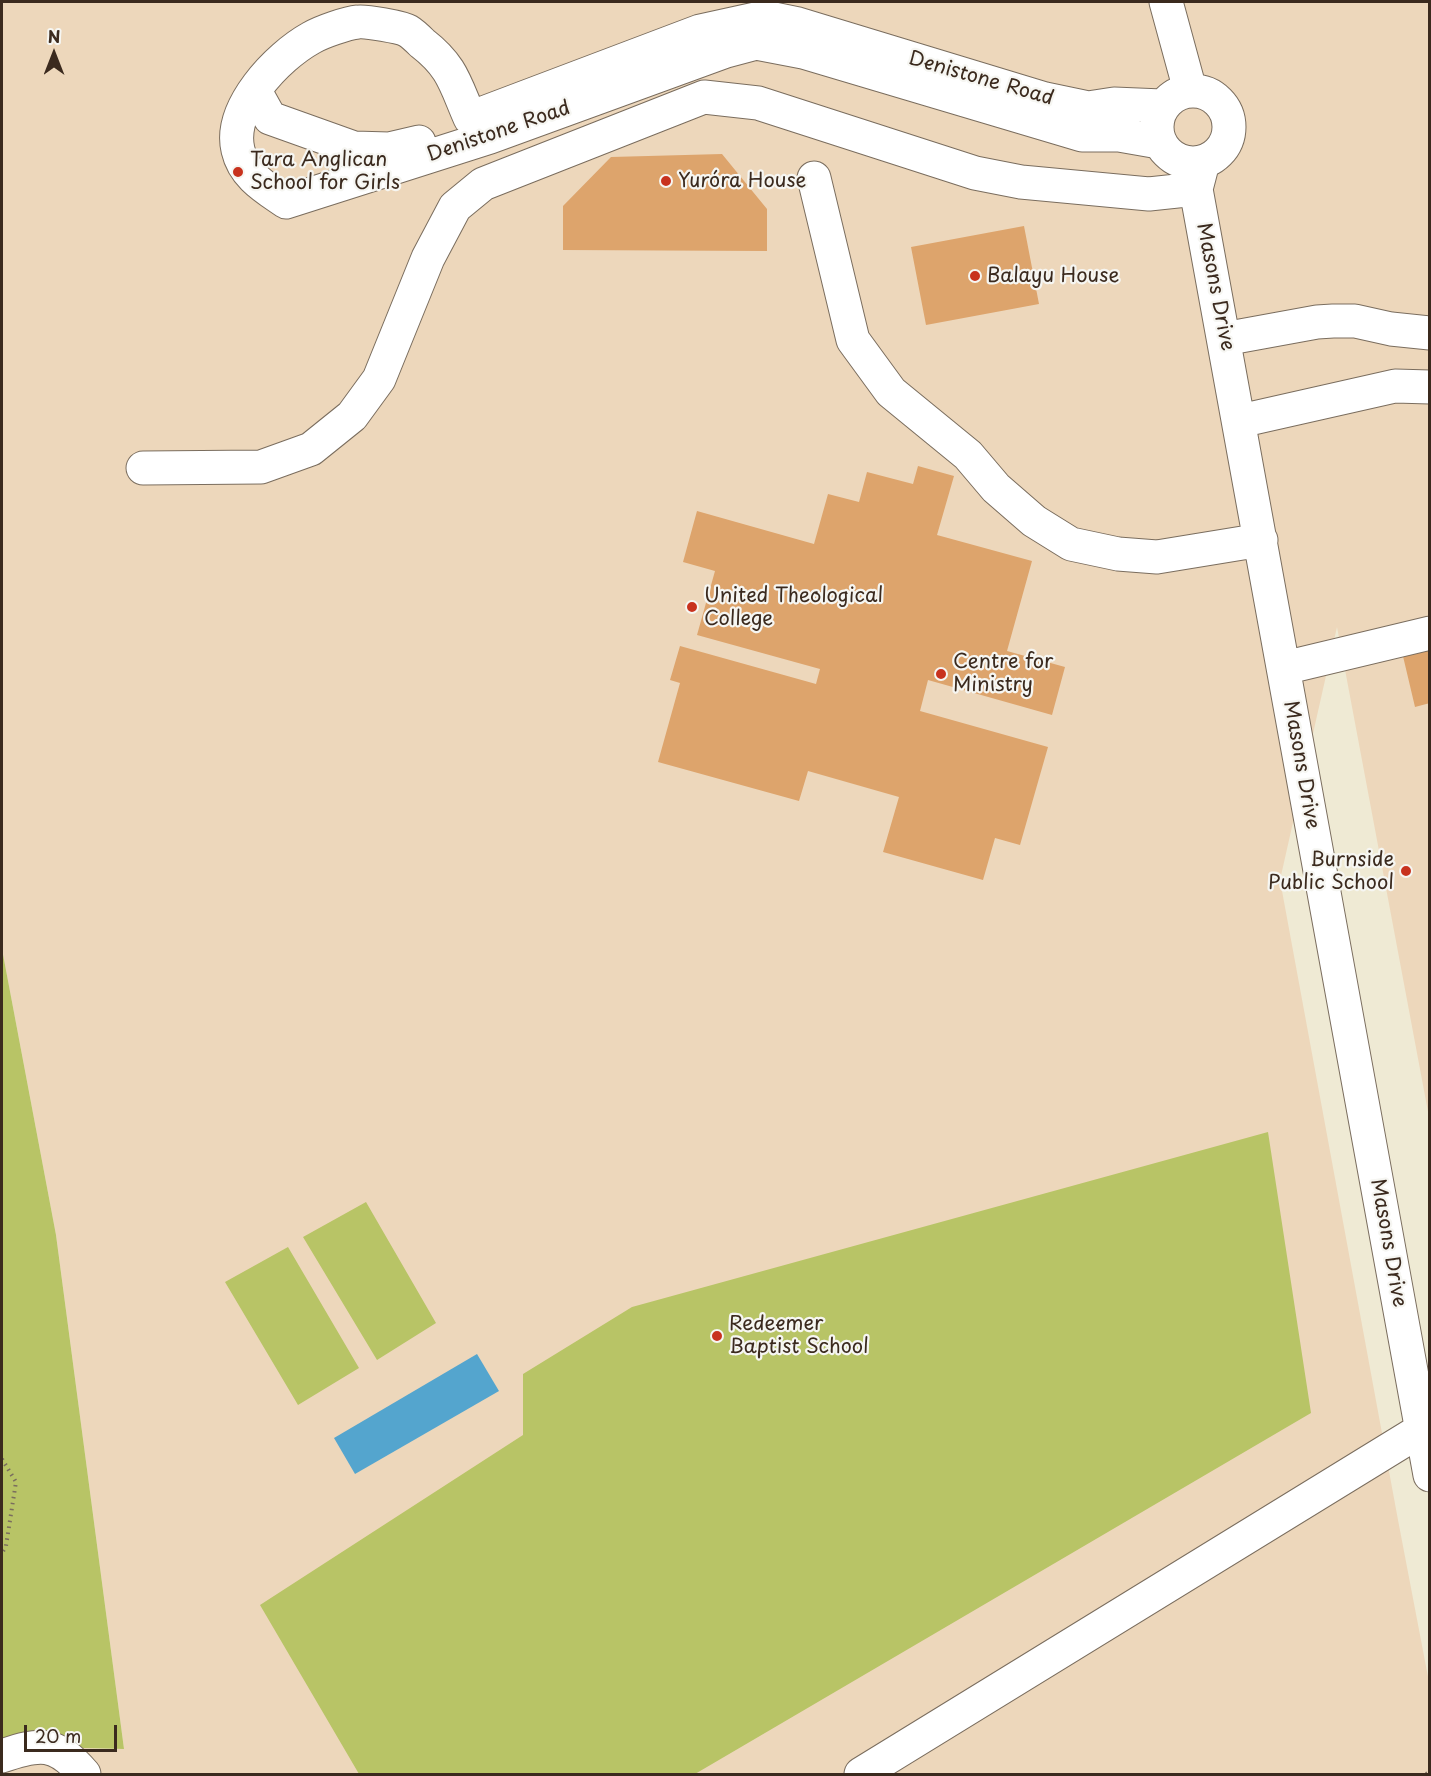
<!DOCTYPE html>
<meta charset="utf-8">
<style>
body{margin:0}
#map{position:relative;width:1431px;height:1776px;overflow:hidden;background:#efead4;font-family:"Playpen Sans",sans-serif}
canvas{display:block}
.frame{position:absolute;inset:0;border:3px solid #3b2a1e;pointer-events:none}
.north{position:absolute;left:24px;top:24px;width:60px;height:60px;-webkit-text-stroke:4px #f6f6f2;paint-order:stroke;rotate:0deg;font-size:16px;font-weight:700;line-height:24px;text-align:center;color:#3b2a1e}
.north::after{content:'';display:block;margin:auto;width:21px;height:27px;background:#3b2a1e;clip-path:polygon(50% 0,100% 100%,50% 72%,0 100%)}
.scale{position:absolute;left:24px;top:1725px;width:93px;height:27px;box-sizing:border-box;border:3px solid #3b2a1e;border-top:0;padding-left:8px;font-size:18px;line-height:21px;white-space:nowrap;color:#3b2a1e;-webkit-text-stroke:4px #f6f6f2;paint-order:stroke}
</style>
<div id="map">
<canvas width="1431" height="1776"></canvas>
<div class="frame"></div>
<div class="north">N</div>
<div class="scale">20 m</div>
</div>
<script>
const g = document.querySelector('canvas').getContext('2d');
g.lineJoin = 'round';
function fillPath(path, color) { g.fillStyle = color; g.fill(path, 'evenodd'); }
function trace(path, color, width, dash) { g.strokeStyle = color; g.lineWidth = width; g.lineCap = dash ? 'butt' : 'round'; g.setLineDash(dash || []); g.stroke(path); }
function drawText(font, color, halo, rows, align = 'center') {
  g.font = font + ' "Playpen Sans",sans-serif'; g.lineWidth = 4.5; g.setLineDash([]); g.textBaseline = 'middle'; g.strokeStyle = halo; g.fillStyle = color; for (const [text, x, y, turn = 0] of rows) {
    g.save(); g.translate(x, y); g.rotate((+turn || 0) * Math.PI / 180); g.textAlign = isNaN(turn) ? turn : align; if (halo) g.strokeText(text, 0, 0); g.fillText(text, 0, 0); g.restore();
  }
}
const built = new Path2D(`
 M2,2H1429V1117L1337,627L1280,880L1398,1520L1429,1682V1774H2V1746L124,1749L56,1235L2,949Z`);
const green = new Path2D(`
 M2,949L56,1235L124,1749L2,1746Z
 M1268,1132L1311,1413L695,1774H359L260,1605L523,1435V1374L632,1307Z
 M366,1202L436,1323L377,1360L303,1237Z
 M288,1247L359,1368L298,1405L225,1282Z`);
const water = new Path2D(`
 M477,1354L499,1391L355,1474L334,1438Z`);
const building = new Path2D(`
 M722,154L767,209V251L563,250V206L611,157Z
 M1024,226L1039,304L926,325L911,247Z
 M918,466L954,476L937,535L1032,561L1007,651L1065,667L1052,715L928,680L920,711L1048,747L1020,845L995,838L983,880L883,852L899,797L808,771L799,801L658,762L680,683L670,680L680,646L816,684L820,669L697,635L715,571L683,562L697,511L814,544L828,494L859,502L867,472L913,484Z
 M1430,645V703L1415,707L1402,652Z`);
const path = new Path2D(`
 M2,1459L16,1482L6,1546L2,1553
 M1430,1723V1726
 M1426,1774L1430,1772`);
const minor = new Path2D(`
 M1166,2L1190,90
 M1157 127a36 36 0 1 1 72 0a36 36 0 1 1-72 0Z
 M255,91L270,118L354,148L389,149L419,142
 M1159,142L1119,135H1082L803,52L756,43L726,51L490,137L286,202C266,188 244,176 238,150C228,108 277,57 311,38C321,32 347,23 358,22C366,21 401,27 408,31C413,34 418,39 422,43C453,67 455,84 470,118L700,31L764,17L798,24L1045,99L1088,108L1114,104L1162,106
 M1203,162L1196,189L1430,1475
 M814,178L853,340L891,392L968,455L996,488L1034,521L1071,544L1118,554L1157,557L1261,540
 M1224,339L1317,322L1333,321H1355L1391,329L1430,333
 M1240,421L1395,386L1430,387
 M143,468L261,467L311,449L352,416L379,379L428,258L455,207L483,184L704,97L758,103L975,173L1021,182L1149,194L1196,189
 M1284,668L1430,633
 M2,1756C40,1743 56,1741 84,1774
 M861,1774L1421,1430`);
const markers = [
 [238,172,6,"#c8321e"],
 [666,181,6,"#c8321e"],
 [975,276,6,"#c8321e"],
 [692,607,6,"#c8321e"],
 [941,674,6,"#c8321e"],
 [1406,871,6,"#c8321e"],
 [717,1336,6,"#c8321e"]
];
const streetNames = [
 ["Denistone Road",981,79,16],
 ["Denistone Road",499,132,-19],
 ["Masons Drive",1215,287,79],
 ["Masons Drive",1301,765,80],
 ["Masons Drive",1388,1243,80]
];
const poiNames = [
 ["Tara Anglican",250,160],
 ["School for Girls",250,183],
 ["Yuróra House",678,181],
 ["Balayu House",987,276],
 ["United Theological",704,596],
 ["College",704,619],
 ["Centre for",953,662],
 ["Ministry",953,685],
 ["Burnside",1394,860,"right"],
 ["Public School",1394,883,"right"],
 ["Redeemer",729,1324],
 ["Baptist School",729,1347]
];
fillPath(built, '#edd7bb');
fillPath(green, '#b8c466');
fillPath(water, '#54a5ce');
fillPath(building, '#dda46c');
trace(minor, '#7a6d5e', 35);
trace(path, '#7a6d5e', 4, [1.5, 4.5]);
trace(minor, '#fff', 33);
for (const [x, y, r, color] of markers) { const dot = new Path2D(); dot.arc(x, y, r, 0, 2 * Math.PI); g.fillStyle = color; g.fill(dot); trace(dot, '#f6f6f2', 2); }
drawText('20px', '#3b2a1e', '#f6f6f2', streetNames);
drawText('20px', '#3b2a1e', '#f6f6f2', poiNames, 'left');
</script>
